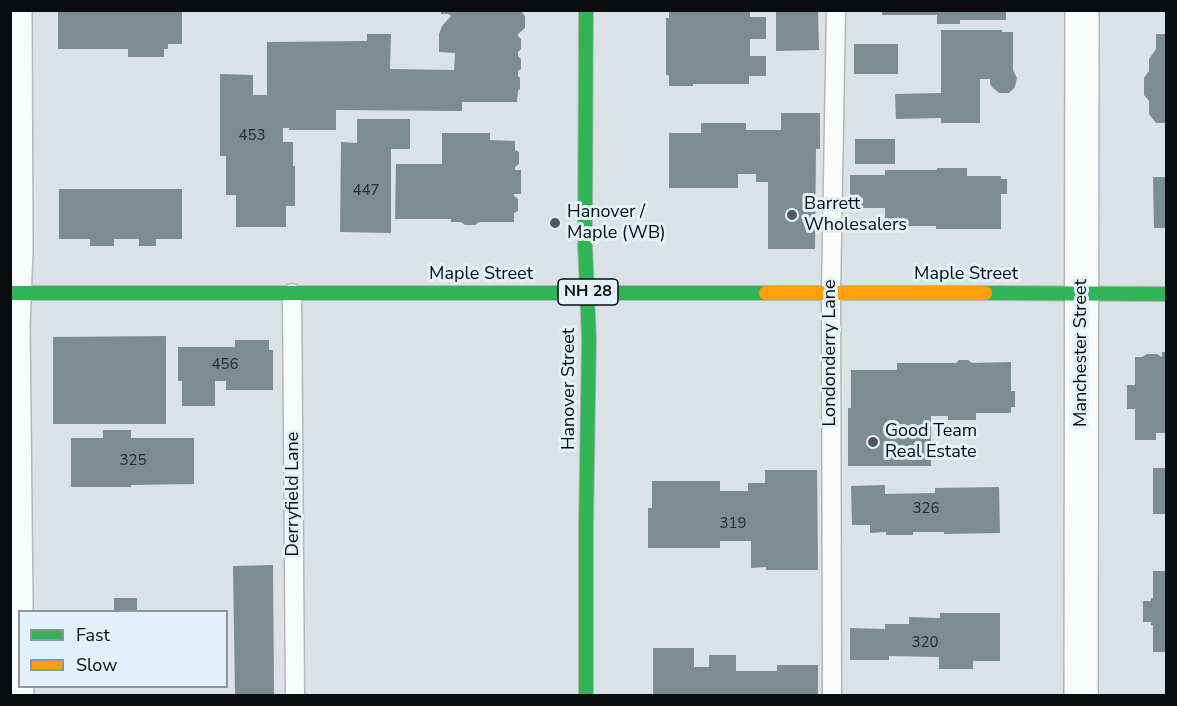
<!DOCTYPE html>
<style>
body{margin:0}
#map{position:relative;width:1177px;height:706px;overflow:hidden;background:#dae2e6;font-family:"Nunito Sans",sans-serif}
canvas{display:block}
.frame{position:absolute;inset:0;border:12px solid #080c0f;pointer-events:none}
.legend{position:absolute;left:18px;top:610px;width:210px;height:78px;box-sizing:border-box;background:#e2f1f9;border:2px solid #8b959b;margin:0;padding:8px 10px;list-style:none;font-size:18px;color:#080c0f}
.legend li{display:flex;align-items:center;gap:12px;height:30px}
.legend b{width:30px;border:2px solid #8b959b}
</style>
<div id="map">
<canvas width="1177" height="706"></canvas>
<div class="frame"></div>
<ul class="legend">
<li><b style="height:8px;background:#30b455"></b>Fast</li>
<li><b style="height:8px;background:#ff9f0a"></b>Slow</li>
</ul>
</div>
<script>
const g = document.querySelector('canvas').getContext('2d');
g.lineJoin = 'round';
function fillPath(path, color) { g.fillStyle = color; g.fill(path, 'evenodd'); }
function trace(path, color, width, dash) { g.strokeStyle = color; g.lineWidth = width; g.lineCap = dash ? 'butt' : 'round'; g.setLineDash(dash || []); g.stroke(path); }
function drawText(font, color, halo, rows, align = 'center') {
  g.font = font + ' "Nunito Sans",sans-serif'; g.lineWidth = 6; g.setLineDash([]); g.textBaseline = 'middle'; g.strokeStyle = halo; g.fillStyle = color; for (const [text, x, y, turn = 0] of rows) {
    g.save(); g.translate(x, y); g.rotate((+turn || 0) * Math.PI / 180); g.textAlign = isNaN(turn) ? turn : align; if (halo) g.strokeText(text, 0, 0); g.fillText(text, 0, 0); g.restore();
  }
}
const building = new Path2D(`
 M58,10H182V44H168V49H164V57H128V49H58Z
 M441,10H520L525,16V28L518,34V36L521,39V49L518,52V56L521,59V69L518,71V76L520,78V89L518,91L517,102H462V111L336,110V130H289V128H283V142H293V166H295V206H286V227H236V195H226V156H220V74L253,75V95H267V42L367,41V34H391L390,69L454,70L455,53L439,52V34L442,26L451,16L449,14H441Z
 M669,10L750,11V17H766V39H750V56H766V76H749V84H693V86H669V75H666V18H669Z
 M776,10H818L819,50L776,51Z
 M882,10H1006V20H960V24H937V15H882Z
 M941,30H1002V32H1013V70L1017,78L1015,87L1009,93H999L993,88L990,84V79H980V123H941V118L896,119L895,94L941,93Z
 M1156,34H1166V123H1156L1149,114V101L1144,95V78L1149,71V59L1156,49Z
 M854,44H898V74H854Z
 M781,113H820V149H816L815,249H768V182H756V174H738V188H669V133H701V123H746V130H781Z
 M357,119H410V149H391V233L340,232L341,142L357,143Z
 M442,133H490V140L515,141V150L519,152V164L515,167V170H521V194H514V196L518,199V211L514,213V222H479L475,225H465L461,222H451V219H395L396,164H442Z
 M855,139H895V164H855Z
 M937,168H967V176H1001V179H1007V194H1001V229H936V226H885V208H850V175H885V170H937Z
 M1153,177H1166V228H1154Z
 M59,189H182V239H156V246H139V239H114V246H90V239H59Z
 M166,336V424H53V337Z
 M235,340H269V350H273V390H226V381H215V406H182V381H178V347H235Z
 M1162,352H1166V433H1156V440H1135V409H1127V385H1135V357H1142L1147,354H1157L1162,357Z
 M959,360H968L972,363L1011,362V391H1015V407H1011V413H976V420H948V416H931V466H848V408H851V370H897V363H956Z
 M103,430H131V438H194V484L131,485V487H71V438H103Z
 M1153,468H1166V514H1153Z
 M765,470H817L818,570H766V567L751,568V541H720V548H648V508H652V481H720V491H748V483H765Z
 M885,485V494L935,493V488L999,487L1000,533L944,534V532H913V535H886V532L870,533V525H852L851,486Z
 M273,565L274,694H235L233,566Z
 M1153,571H1166V652H1153V625H1151V622H1143V601H1151V598H1153Z
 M114,598H137V612H114Z
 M940,613H1000V661H973V669H939V657L889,656V660H850V628L885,629V624H909V617L940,618Z
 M653,648H694V667H709V655H736V671H777V665H818V696H653Z`);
const lane = new Path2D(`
 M292,293L295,696
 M832,696L831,293L836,10`);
const street = new Path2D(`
 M15,10L16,251L13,326L17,696
 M1081,696L1082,10`);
const fast = new Path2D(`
 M586,10L585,244L589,339L586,526V696
 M10,293H766
 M985,293L1166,294`);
const slow = new Path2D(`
 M766,293H985`);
const markers = [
 [792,215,6,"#52575a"],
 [555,223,6,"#52575a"],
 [873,442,6,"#52575a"]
];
const numberNames = [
 ["453",252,136],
 ["447",366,191],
 ["456",225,365],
 ["325",133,461],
 ["326",926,509],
 ["319",733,524],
 ["320",925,643]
];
const shields = [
 [588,292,60]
];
const shieldNames = [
 ["NH 28",588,292]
];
const poiNames = [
 ["Barrett",804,205],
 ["Wholesalers",804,226],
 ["Hanover /",567,213],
 ["Maple (WB)",567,234],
 ["Good Team",885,432],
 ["Real Estate",885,453]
];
const streetNames = [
 ["Maple Street",481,275],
 ["Maple Street",966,275],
 ["Londonderry Lane",831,353,-90],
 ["Manchester Street",1082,353,-90],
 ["Hanover Street",570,389,-90],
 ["Derryfield Lane",294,494,-90]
];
fillPath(building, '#7c8d91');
trace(lane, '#b0b7b9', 21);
trace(street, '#b0b7b9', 36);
trace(fast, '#b0b7b9', 16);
trace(slow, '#b0b7b9', 16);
trace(lane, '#f9fbfb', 18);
trace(street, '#f9fbfb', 33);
trace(fast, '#30b455', 14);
trace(slow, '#ff9f0a', 14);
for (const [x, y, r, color] of markers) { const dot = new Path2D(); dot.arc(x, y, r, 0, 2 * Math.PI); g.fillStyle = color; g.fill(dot); trace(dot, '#e2f1f9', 2); }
drawText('15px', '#252c30', null, numberNames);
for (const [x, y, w] of shields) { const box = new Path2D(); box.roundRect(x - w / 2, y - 13, w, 26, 4.5); g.fillStyle = '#e2f1f9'; g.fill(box); trace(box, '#080c0f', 1.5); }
drawText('bold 16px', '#080c0f', null, shieldNames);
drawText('18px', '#080c0f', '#e2f1f9', poiNames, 'left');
drawText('18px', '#080c0f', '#e2f1f9', streetNames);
</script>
